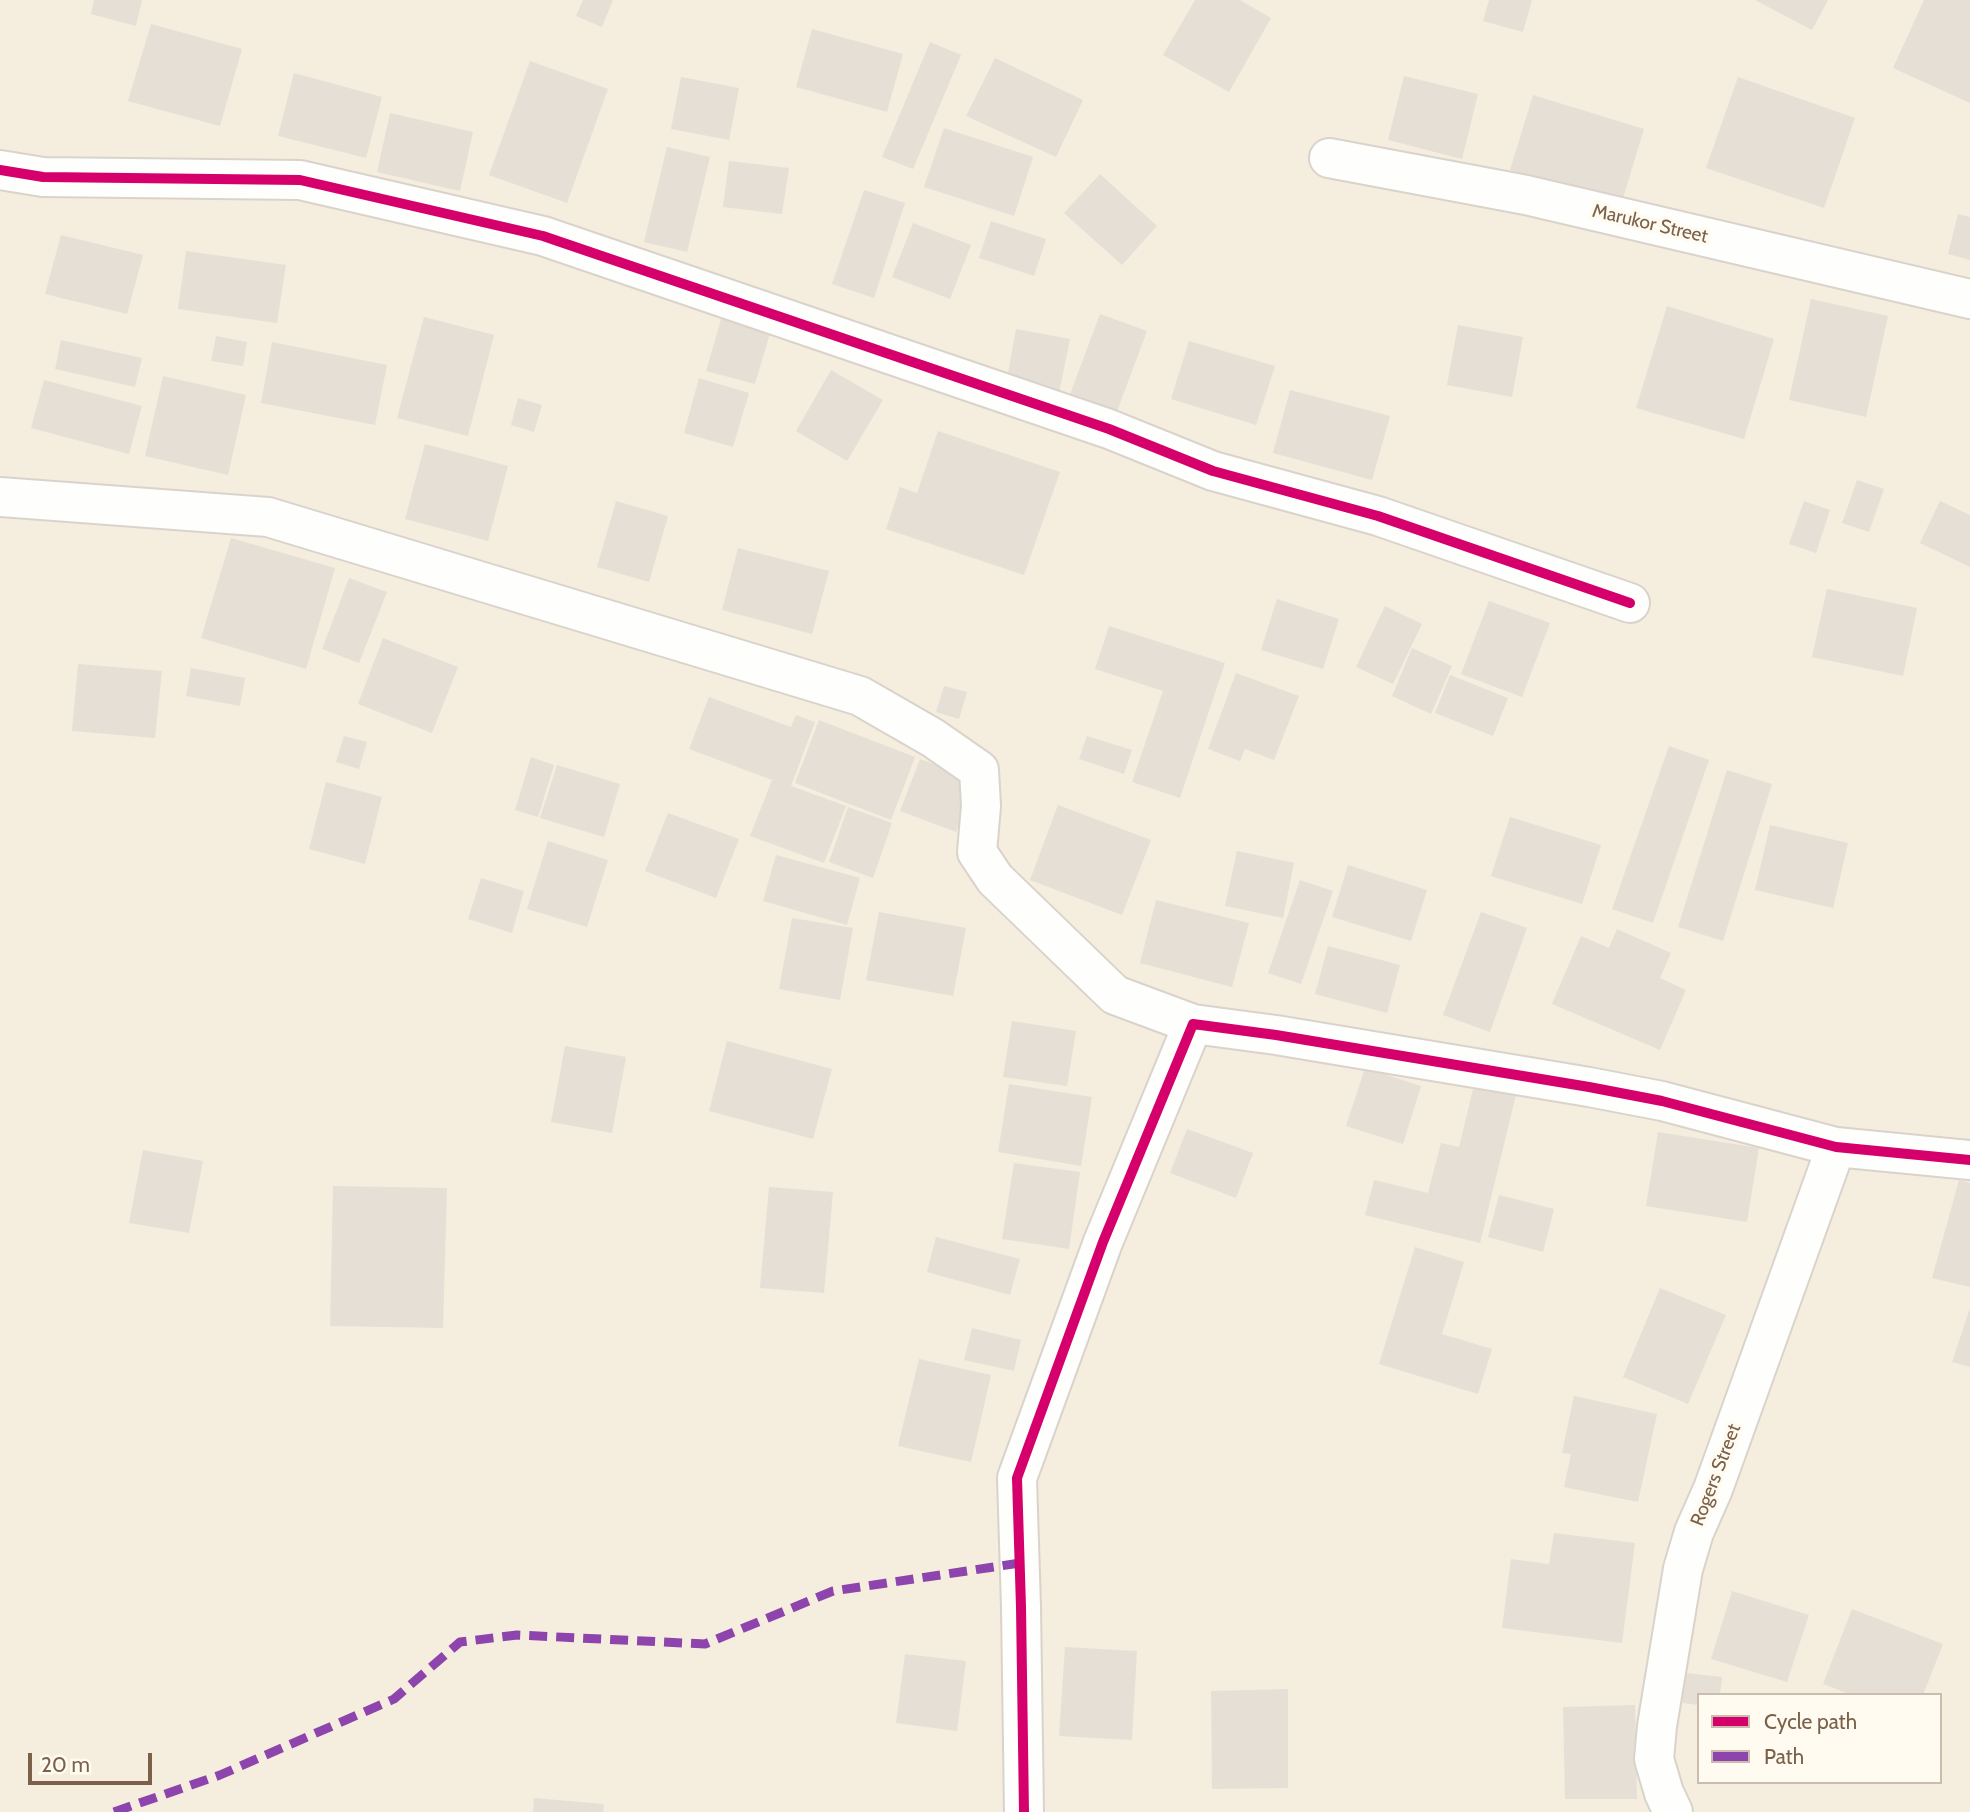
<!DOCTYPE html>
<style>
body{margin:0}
#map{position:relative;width:1970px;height:1812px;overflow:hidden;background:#f9f6ee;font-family:Cabin,sans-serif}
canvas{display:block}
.legend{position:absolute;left:1697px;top:1693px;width:245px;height:91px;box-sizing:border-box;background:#fffbf1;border:2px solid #cabdae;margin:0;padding:9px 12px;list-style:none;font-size:21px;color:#7b614a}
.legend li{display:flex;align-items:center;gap:14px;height:35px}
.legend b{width:35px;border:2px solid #cabdae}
.scale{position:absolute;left:28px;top:1753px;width:124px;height:32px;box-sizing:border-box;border:4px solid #7b614a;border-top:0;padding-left:9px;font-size:21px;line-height:24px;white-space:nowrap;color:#7b614a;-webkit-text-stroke:5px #fffbf1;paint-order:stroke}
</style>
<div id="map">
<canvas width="1970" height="1812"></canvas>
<ul class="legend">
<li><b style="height:9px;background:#d6006c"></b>Cycle path</li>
<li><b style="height:9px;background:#8e44ad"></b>Path</li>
</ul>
<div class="scale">20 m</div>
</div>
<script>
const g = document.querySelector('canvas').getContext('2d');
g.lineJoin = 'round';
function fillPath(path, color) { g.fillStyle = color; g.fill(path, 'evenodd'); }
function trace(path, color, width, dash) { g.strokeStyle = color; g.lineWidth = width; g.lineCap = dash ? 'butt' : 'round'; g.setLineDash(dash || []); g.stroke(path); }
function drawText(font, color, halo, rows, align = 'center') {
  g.font = font + ' Cabin,sans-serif'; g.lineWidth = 7; g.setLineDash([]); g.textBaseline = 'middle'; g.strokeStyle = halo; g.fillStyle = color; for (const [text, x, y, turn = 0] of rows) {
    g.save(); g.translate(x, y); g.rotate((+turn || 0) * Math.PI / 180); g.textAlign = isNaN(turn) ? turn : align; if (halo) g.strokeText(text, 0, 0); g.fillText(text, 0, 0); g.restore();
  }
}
const residential = new Path2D(`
 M0,0H1970V1812H0ZM1699,1695H1940V1782H1699Z`);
const building = new Path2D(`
 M94,0H142L136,26L91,14Z
 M583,0H613L602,27L576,16Z
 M1195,0H1240L1271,18L1229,92L1163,55Z
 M1489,0H1532L1523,32L1483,21Z
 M1755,0H1828L1812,30Z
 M1924,0H1970V103L1893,68Z
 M151,24L242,49L220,126L128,101Z
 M812,29L903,54L887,112L796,87Z
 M930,42L961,55L913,169L882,157Z
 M995,58L1083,100L1056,157L966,116Z
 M530,61L608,89L567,203L489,175Z
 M294,73L382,97L366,158L278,136Z
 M1404,76L1478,94L1462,159L1388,140Z
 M681,77L739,88L729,140L671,129Z
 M1738,77L1855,118L1824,208L1706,168Z
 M1533,95L1644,129L1621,205L1510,170Z
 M390,113L473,132L460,191L377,172Z
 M944,128L1033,157L1014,216L924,187Z
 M667,147L710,157L687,252L644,242Z
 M729,161L789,168L782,214L723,207Z
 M1100,174L1157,226L1122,265L1064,213Z
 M864,190L905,203L874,298L832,284Z
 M1958,214L1970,217V260L1948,254Z
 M991,221L1046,239L1034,276L979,258Z
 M913,223L971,245L950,299L892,277Z
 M61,235L143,255L127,314L45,294Z
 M186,251L286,265L277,323L178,309Z
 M1811,299L1888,316L1866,417L1789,400Z
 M1667,306L1774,339L1744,439L1636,408Z
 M1100,314L1147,331L1116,414L1069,397Z
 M722,316L771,330L755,384L706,371Z
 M424,317L494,335L468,436L397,418Z
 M1458,325L1523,337L1512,397L1447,385Z
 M1016,329L1070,339L1059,393L1006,384Z
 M216,336L247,342L243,366L211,361Z
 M61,340L142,358L135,387L55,369Z
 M1189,341L1275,366L1256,425L1171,399Z
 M272,342L387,365L375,425L261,403Z
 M831,370L883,400L847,461L796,431Z
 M163,376L246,395L228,475L145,456Z
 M699,378L749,393L733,447L684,433Z
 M44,380L142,406L129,454L31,428Z
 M1290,390L1390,416L1372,480L1273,453Z
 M518,398L542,405L534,432L511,425Z
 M938,431L1060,472L1024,575L886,529L900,487L917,493Z
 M425,444L508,466L488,541L405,519Z
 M1857,480L1884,489L1869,532L1842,523Z
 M616,501L668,516L649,582L597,567Z
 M1804,501L1830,510L1816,553L1789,544Z
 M1940,501L1970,515V567L1920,543Z
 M231,538L335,568L306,669L201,638Z
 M738,548L829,571L812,634L722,610Z
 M349,578L387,592L359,663L322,649Z
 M1827,589L1917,608L1903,676L1812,657Z
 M1277,599L1339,619L1323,669L1261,650Z
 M1489,601L1550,623L1522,697L1461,674Z
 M1385,606L1422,624L1393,684L1356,667Z
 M1109,626L1225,663L1180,798L1132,782L1163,691L1095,669Z
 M383,638L458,667L432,733L358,704Z
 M1412,648L1452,666L1431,714L1392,696Z
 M78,664L162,671L155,738L72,731Z
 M191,668L245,678L240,706L186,696Z
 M1236,673L1299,696L1274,760L1245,749L1240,761L1208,749Z
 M1450,675L1508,698L1493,736L1435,713Z
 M944,686L967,692L959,719L936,712Z
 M709,697L791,727L796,715L815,722L791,786L846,806L824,863L750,836L772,780L689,749Z
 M819,720L915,757L891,820L795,783Z
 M344,736L367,742L359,769L336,762Z
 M1087,736L1132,750L1124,774L1079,759Z
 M1669,746L1709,760L1653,923L1612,909Z
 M531,757L554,765L538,817L515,810Z
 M920,759L977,780L956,832L900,811Z
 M557,765L620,784L604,837L540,818Z
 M1727,770L1772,784L1723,941L1678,927Z
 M326,782L382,797L365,864L309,849Z
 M1058,805L1151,840L1122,915L1030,880Z
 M848,807L892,823L873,878L829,862Z
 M668,813L739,839L716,898L645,871Z
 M1510,817L1601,845L1582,904L1491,876Z
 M1770,825L1848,843L1833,908L1755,890Z
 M548,841L608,860L587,927L527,909Z
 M1237,851L1294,863L1283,918L1225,906Z
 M776,855L860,878L847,925L763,901Z
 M1348,865L1427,890L1411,941L1332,917Z
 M481,878L524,891L512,933L468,919Z
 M1300,880L1333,891L1301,984L1268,973Z
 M1156,900L1249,923L1232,987L1140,963Z
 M879,912L966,928L953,996L866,980Z
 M1481,912L1527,928L1490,1032L1443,1015Z
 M792,918L853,928L840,1000L779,989Z
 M1617,929L1671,953L1660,978L1686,990L1660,1050L1552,1004L1581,936L1609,948Z
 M1328,946L1400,965L1387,1013L1315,994Z
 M1012,1021L1076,1031L1067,1086L1003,1077Z
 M727,1041L832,1069L813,1139L709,1111Z
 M565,1046L626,1057L612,1133L551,1122Z
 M1365,1068L1421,1086L1403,1144L1346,1126Z
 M1009,1084L1092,1097L1081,1166L998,1152Z
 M1474,1085L1516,1095L1480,1243L1365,1215L1374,1180L1428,1193L1441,1143L1459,1147Z
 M1187,1129L1253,1153L1236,1198L1170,1173Z
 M1658,1132L1759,1148L1747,1222L1646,1206Z
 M143,1150L203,1161L189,1233L129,1223Z
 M1014,1163L1080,1172L1069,1249L1002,1239Z
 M1959,1180L1970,1183V1287L1932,1278Z
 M333,1186L447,1188L443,1328L330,1326Z
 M769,1187L833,1192L824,1293L760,1288Z
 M1499,1195L1554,1209L1543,1252L1488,1237Z
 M936,1237L1020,1259L1010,1295L927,1272Z
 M1415,1247L1464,1262L1442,1334L1492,1349L1478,1394L1379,1364Z
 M1660,1288L1726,1315L1688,1404L1623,1377Z
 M1970,1308V1367L1952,1362Z
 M972,1328L1021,1340L1014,1371L964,1360Z
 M919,1359L991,1375L971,1462L898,1446Z
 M1574,1396L1657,1414L1638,1502L1564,1487L1571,1454L1562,1453Z
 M1554,1533L1635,1543L1622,1643L1502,1628L1511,1559L1549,1564Z
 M1732,1591L1809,1615L1787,1682L1711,1659Z
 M1852,1609L1943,1644L1923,1695H1852L1823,1684Z
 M1065,1647L1137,1651L1132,1740L1059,1736Z
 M905,1654L966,1661L957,1731L896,1723Z
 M1686,1673L1722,1677L1720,1695H1699V1705L1682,1703Z
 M1288,1689V1788L1212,1789L1211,1691Z
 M1635,1705L1637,1799H1565L1563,1707Z
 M534,1798L604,1804L603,1812H533Z`);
const street = new Path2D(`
 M1329,158L1526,195L1970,299
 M0,170L43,177L300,180L543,236L1109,429L1213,471L1378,516L1630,603
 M0,497L268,517L860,696L933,738L979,770L981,806L977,852L995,879L1115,995L1193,1024
 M1024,1812L1021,1607L1017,1478L1103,1242L1193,1024L1276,1035L1589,1087L1662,1101L1836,1147L1970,1160
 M1673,1812L1664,1793L1654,1759L1657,1726L1683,1569L1694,1532L1713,1489L1836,1147`);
const quiet = new Path2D(`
 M114,1812L220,1775L394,1699L460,1642L517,1635L705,1644L833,1591L1020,1563`);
const cycleway = new Path2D(`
 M0,170L43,177L300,180L543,236L1109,429L1213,471L1378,516L1630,603
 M1024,1812L1021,1607L1017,1478L1103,1242L1193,1024L1276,1035L1589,1087L1662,1101L1836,1147L1970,1160`);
const streetNames = [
 ["Marukor Street",1650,224,13],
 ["Rogers Street",1716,1475,-69]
];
fillPath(residential, '#f5edde');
fillPath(building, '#e6dfd5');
trace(street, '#d9d3cc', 42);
trace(street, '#fefefc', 38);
trace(quiet, '#8e44ad', 9, [18, 9]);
trace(cycleway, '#d6006c', 10);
drawText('19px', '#7b614a', '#fffbf1', streetNames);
</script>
